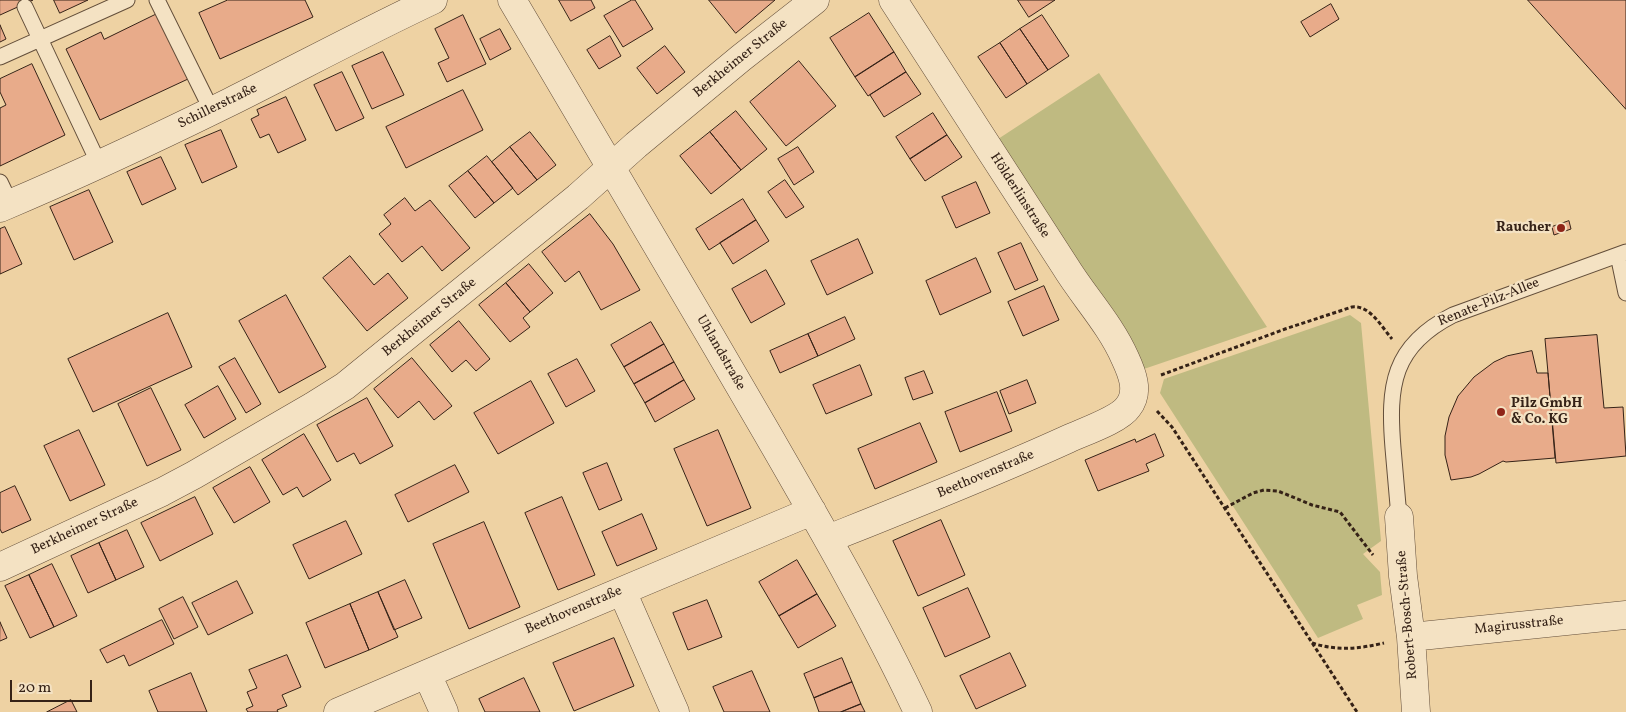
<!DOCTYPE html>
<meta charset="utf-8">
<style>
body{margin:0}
#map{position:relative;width:1626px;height:712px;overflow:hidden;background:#eed2a3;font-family:Vollkorn,serif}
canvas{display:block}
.scale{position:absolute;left:10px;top:680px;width:82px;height:22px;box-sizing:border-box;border:2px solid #352217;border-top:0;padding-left:6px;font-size:15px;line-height:18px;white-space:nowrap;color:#352217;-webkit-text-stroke:4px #f4e2c3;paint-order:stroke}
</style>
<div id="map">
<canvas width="1626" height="712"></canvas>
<div class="scale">20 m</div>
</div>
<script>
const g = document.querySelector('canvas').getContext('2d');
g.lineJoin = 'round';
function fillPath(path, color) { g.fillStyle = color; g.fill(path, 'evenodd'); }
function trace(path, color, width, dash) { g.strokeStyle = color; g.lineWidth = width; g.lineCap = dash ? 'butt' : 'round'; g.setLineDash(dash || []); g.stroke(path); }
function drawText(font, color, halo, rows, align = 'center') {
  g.font = font + ' Vollkorn,serif'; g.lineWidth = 4.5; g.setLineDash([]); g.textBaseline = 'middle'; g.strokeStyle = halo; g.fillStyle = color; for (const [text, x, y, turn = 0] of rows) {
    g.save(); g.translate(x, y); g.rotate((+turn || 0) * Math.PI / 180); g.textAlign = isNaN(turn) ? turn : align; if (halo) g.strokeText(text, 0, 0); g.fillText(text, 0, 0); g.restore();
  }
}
const green = new Path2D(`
 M1099,73L1267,327L1141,370L995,141Z
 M1350,315L1361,323L1381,541L1363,554L1380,572L1382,595L1357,605L1363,619L1318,638L1160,393L1164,379Z`);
const building = new Path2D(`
 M0,0H33L0,15Z
 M54,0H88L60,13Z
 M228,0H305L313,17L220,59L199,13Z
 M559,0H591L595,8L571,21Z
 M632,0H635L653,29L623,47L604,16Z
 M709,0H775L736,33Z
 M1018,0H1055L1029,17Z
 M1528,0H1626V109Z
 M1331,4L1339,19L1310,37L1301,22Z
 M869,13L894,52L855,77L830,38Z
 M157,14L188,79L100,120L66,49L101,32L104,39Z
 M463,15L486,64L447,82L438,63L449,58L435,29Z
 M1042,15L1069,56L1048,70L1020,29Z
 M0,25L6,39L0,42Z
 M500,29L511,49L490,60L480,39Z
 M1020,29L1048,70L1027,84L1000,43Z
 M610,36L621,56L599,69L587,50Z
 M1000,43L1027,84L1006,98L978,57Z
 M665,46L685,72L657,94L637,68Z
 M383,52L404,95L372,109L352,66Z
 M894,52L906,72L868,96L855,77Z
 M799,61L836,106L786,146L750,102Z
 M32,64L65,135L0,166V108L6,105L0,92V79Z
 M342,72L364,118L336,131L314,85Z
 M906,72L921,94L884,117L870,95Z
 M463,90L483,130L406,168L386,127Z
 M286,97L306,140L278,153L269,134L260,138L251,119L259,115L257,110Z
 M736,111L767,149L741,170L710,132Z
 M933,113L947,135L910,159L896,137Z
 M221,130L237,167L202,183L185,145Z
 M530,132L556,165L537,180L510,147Z
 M710,132L741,170L711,194L680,156Z
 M947,135L962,157L925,181L910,159Z
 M510,147L537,180L518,195L492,162Z
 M798,147L814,172L794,185L778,159Z
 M487,156L513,188L494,203L468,171Z
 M161,157L176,189L142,205L127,172Z
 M468,171L494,203L475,218L449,186Z
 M785,180L804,207L786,218L768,192Z
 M976,182L990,213L956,228L942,197Z
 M89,190L113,242L74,260L50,207Z
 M405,198L415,211L430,200L470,248L442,271L422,246L402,262L379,234L391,224L384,215Z
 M743,199L756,220L709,250L696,229Z
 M590,214L613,244L640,290L601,310L579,271L565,282L542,252Z
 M756,220L769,241L733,264L720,243Z
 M1569,221L1571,229L1554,235L1552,227Z
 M5,227L22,264L0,274V229Z
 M858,239L873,273L827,295L811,261Z
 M1021,243L1038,280L1015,290L998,253Z
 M350,256L374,285L388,273L408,298L367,331L323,278Z
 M976,258L991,292L940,315L926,281Z
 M529,264L553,293L530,312L506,283Z
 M766,270L785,304L751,323L732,289Z
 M506,283L530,312L523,318L530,327L510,342L479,305Z
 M1044,286L1059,320L1023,336L1008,302Z
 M286,295L326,367L279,393L239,321Z
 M168,313L192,367L93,412L68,359Z
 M845,317L855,339L818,356L808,334Z
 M459,321L490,359L476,371L466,360L452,372L430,345Z
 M651,322L664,344L624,367L611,345Z
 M808,334L818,356L780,373L770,351Z
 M1597,335L1604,408L1623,407L1626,456L1556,463L1545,339Z
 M664,344L674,362L634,384L624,367Z
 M1532,351L1537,373H1548L1555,458L1506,462L1503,461L1479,474L1471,477L1451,480L1445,455V436L1449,417L1458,396L1474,377L1494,362L1507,356Z
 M235,358L261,404L246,413L219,367Z
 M412,358L452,406L434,420L419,401L398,418L374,389Z
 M577,359L595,391L566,407L548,374Z
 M674,362L684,380L645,403L634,384Z
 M860,365L872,395L826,414L813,385Z
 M924,371L933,393L913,400L905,378Z
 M684,380L695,399L655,422L645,403Z
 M1027,380L1036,403L1009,414L1000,391Z
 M531,381L554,423L498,454L474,413Z
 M218,386L236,419L204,438L185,405Z
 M151,388L181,450L147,466L118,404Z
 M997,392L1012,431L960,452L945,412Z
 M367,398L393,446L360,464L354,453L337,462L317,425Z
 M920,423L937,462L875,489L858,449Z
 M79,430L105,485L70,501L44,446Z
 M718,430L751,508L707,526L674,449Z
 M304,434L331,480L303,497L297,487L283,495L262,460Z
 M1155,434L1164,456L1146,464L1149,471L1098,491L1085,460L1135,439L1136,442Z
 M607,463L622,500L599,510L583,473Z
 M455,465L469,492L408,522L395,495Z
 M250,467L270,502L234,523L213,488Z
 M15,486L31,520L2,533L0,529V493Z
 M195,497L213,534L160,561L141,523Z
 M562,497L595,575L558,590L525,513Z
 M642,514L657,549L617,566L602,532Z
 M941,520L965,575L918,596L893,541Z
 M346,521L362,554L309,579L293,545Z
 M484,522L520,607L469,629L433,544Z
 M127,530L144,567L116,580L99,543Z
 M99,543L116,580L88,593L71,556Z
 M797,560L817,594L779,616L759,582Z
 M52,564L77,616L54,627L29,575Z
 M29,575L54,627L30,638L5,586Z
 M405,580L422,618L394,630L378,592Z
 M237,581L253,613L208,635L192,603Z
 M968,588L990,637L945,657L923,608Z
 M378,592L398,637L369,650L350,604Z
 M817,594L836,626L798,648L779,616Z
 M183,597L198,627L174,639L159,609Z
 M707,600L722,637L688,650L673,613Z
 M350,604L369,650L325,668L306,623Z
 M162,620L174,644L129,666L124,655L107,663L100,650Z
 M0,622L7,638L0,641Z
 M614,638L634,686L574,711L553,663Z
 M1010,653L1026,686L976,709L960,676Z
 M287,655L301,687L282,695L287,706L277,710L278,712H248L246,709L253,706L247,692L257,688L249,670Z
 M842,658L852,682L814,698L804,674Z
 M752,671L770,712H724L713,687Z
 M191,673L207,712H158L149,691Z
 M524,678L540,712H485L479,699Z
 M852,682L861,704L841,712H819L814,698Z
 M71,700L77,712H47Z
 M861,704L865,712H841Z`);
const path = new Path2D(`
 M1161,375L1285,329L1352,307C1370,305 1381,326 1392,339
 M1157,411L1172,427L1357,712
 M1225,508L1253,493L1264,490L1278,491L1312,505L1340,512L1373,555
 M1312,643C1337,651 1358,649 1384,643`);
const lane = new Path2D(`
 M157,0L212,111
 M25,7L99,164
 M0,57L127,0
 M0,182L10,203
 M1618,255L1626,293
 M1399,517C1397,494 1395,471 1393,448C1388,386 1392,346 1453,315L1626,252`);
const street = new Path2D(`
 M512,0C597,144 683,288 767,433C820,525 873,616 918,712
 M0,208C78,175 155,139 230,102C298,68 365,32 433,0
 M1399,517L1403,576L1411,637L1416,712
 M828,539C908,507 989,475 1068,439C1083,432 1119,420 1128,407C1140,392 1132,373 1125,358C1110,324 1084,297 1065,266C1008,177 950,89 893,0
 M0,567L162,492L194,475L313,406L345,386L578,197L636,145L741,58L815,0
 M622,591L675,712
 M1411,637L1626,615
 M427,674L444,712
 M338,712L515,636L812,511`);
const markers = [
 [1561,228,5,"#8f2418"],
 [1501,412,5,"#8f2418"]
];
const streetNames = [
 ["Berkheimer Straße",741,59,-39],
 ["Schillerstraße",218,107,-26],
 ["Hölderlinstraße",1019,196,57],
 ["Renate-Pilz-Allee",1489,303,-22],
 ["Berkheimer Straße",430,318,-39],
 ["Uhlandstraße",720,353,60],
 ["Beethovenstraße",986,475,-23],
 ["Berkheimer Straße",85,527,-25],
 ["Beethovenstraße",574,611,-23],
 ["Robert-Bosch-Straße",1408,615,-95],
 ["Magirusstraße",1519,626,-6]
];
const poiNames = [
 ["Raucher",1551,228],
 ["Pilz GmbH",1511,404,"left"],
 ["& Co. KG",1511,420,"left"]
];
fillPath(green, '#bfba81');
fillPath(building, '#e8ab8a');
trace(building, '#352217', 1);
trace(lane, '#634e3a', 17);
trace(street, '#634e3a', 29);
trace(path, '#352217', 3, [4, 2.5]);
trace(lane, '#f4e2c3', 15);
trace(street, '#f4e2c3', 28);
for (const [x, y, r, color] of markers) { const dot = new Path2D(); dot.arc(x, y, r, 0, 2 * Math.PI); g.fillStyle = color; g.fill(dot); trace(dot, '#f4e2c3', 2); }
drawText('14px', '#352217', '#f4e2c3', streetNames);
drawText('bold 14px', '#352217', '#f4e2c3', poiNames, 'right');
</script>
